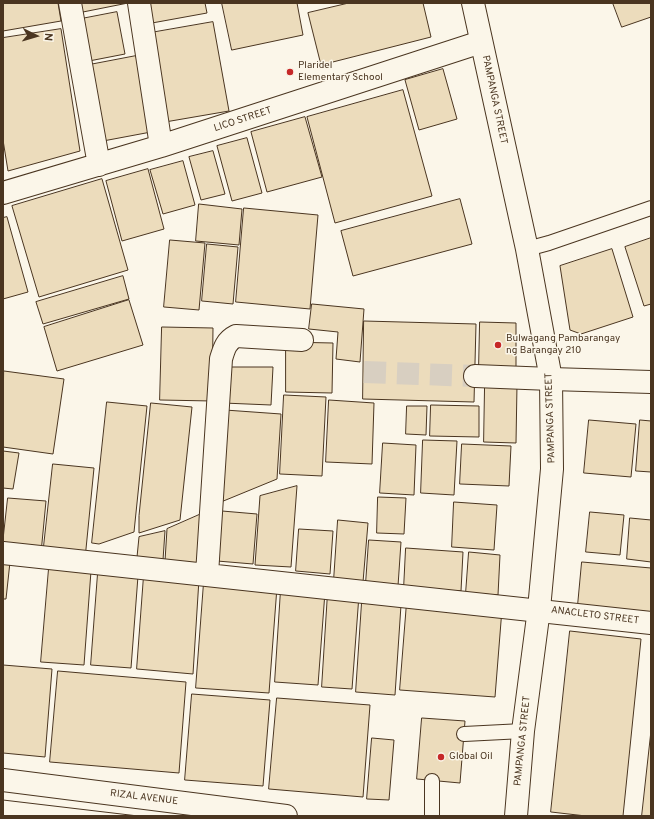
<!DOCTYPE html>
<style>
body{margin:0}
#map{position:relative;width:654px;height:819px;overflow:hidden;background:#fbf6e9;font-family:Overpass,sans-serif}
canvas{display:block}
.frame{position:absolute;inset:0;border:4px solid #4a3520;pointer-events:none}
.north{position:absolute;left:16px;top:16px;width:40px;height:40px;-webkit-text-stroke:3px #fbf6e9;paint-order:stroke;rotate:95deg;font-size:11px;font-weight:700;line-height:16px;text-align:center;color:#4a3520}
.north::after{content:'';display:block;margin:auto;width:14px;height:18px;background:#4a3520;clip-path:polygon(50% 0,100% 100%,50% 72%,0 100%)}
</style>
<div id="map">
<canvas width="654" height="819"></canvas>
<div class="frame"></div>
<div class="north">N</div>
</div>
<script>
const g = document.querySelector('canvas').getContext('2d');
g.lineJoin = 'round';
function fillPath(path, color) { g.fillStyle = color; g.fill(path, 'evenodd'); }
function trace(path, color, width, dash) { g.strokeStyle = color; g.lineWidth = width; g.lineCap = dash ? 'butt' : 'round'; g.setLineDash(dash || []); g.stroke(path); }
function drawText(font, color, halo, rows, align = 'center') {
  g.font = font + ' Overpass,sans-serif'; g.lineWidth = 3; g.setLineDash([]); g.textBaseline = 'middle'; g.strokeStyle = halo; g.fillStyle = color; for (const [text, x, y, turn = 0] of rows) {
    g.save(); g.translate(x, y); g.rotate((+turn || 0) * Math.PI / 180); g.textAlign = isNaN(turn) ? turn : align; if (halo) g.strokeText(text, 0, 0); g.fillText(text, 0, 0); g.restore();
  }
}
const building = new Path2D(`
 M3,3H58L61,21L3,31Z
 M76,3H128L78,13Z
 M148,3H205L207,13L152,23Z
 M222,3H297L303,35L232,50Z
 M349,3H423L431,37L321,65L308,13Z
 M613,3H651V17L622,27Z
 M117,12L125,54L89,61L81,19Z
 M213,22L229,111L165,122L150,33Z
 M61,29L80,151L8,171L3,140V38Z
 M136,56L151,132L103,141L89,65Z
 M443,69L457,119L419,130L405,80Z
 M403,90L432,196L335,223L307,117Z
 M305,117L322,177L267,192L251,132Z
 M247,138L262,193L232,201L217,146Z
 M213,151L225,194L201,200L189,157Z
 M183,161L195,205L163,214L150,170Z
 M148,169L164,229L122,241L106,181Z
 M102,179L128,270L39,297L12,206Z
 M460,199L472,244L353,276L341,231Z
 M199,204L242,209L239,245L196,241Z
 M244,208L318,215L310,309L236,302Z
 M7,217L28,292L3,299V218Z
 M651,238V304L644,306L625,247Z
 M170,240L205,243L199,310L164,307Z
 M207,244L238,247L233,304L202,301Z
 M612,249L633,317L581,334L570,330L560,266Z
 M123,276L129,299L43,324L36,302Z
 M129,300L143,345L57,371L44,327Z
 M312,304L364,309L360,362L336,359L338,332L309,329Z
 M364,321L476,324L474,402L363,399Z
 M480,322L516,323V368L479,367Z
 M162,327L213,328L212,401L160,400Z
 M286,342L333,343L332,393L286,392Z
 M224,367H273L271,405L223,403Z
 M4,371L64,379L53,454L3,447Z
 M485,384L517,385L516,443L484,442Z
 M284,395L326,397L322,476L280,474Z
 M329,400L374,403L372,464L326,462Z
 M107,402L147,406L134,532L99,544L92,543Z
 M151,403L192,407L180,520L139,533V516Z
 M431,405L479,406V437L430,436Z
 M407,406H427L426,435L406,434Z
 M225,410L281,414L277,479L221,502Z
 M589,420L636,424L631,477L584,473Z
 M640,420L651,421V472L636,471Z
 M423,440L457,441L454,495L421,493Z
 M383,443L416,445L414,495L380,493Z
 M462,444L511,446L509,486L460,484Z
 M3,451L19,453L13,489L3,488Z
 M53,464L94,468L85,559L43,555Z
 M297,486L291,567L255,565L260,496Z
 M378,497L406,498L404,534L377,533Z
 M8,498L46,501L41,553L3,543Z
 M454,502L497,505L494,550L452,547Z
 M208,511L203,564L165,561L167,529Z
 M222,511L257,514L253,564L217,561Z
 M590,512L624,515L620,555L586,552Z
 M630,518L651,520V562L627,559Z
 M338,520L368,523L363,582L334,580Z
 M299,529L333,531L330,574L296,571Z
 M165,531L163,560L137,557L139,537Z
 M369,540L401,542L398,586L366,583Z
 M406,548L463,552L461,591L404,588Z
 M469,552L500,555L498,595L466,593Z
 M3,562H10L6,599H3Z
 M582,562L651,568V612L578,605Z
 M49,568L91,571L84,665L41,662Z
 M98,573L138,576L131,668L91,665Z
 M144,575L199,579L193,674L137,669Z
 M204,582L277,587L269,693L196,688Z
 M281,589L325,592L318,685L275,682Z
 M328,592L359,595L352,689L322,687Z
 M362,602L401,605L395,695L356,692Z
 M407,602L502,609L495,697L400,690Z
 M570,631L641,639L623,816H586L551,812Z
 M3,665L52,669L45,757L3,753Z
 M58,671L186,682L179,773L50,762Z
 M192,694L270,700L263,786L185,780Z
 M277,698L370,705L363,797L269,789Z
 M422,718L465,721L460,783L417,779Z
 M651,731V816H642Z
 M372,738L394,740L389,800L367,799Z`);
const pedestrianTunnel = new Path2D(`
 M364,372L475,376`);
const service = new Path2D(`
 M527,249L549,243L651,208
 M464,734L523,731
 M432,781V816`);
const pedestrian = new Path2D(`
 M475,376L551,379`);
const minor = new Path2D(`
 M70,3L99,165
 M139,3L161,146
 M3,193L161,146L481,42
 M551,379L651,382
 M3,553L651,623
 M207,574L221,359C224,349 226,341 236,336L302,340`);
const tertiary = new Path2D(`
 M473,3L527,249L551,379L552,469L539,609L523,731L516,816`);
const primary = new Path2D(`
 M3,780L286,816`);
const tram = new Path2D(`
 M3,800L138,816`);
const markers = [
 [290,72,4,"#c62828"],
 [498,345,4,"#c62828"],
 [441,757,4,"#c62828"]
];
const poiNames = [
 ["Plaridel",298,66],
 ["Elementary School",298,78],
 ["Bulwagang Pambarangay",506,339],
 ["ng Barangay 210",506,351],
 ["Global Oil",449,757]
];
const streetNames = [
 ["PAMPANGA STREET",494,100,78],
 ["LICO STREET",243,120,-18],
 ["PAMPANGA STREET",551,418,-92],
 ["ANACLETO STREET",595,616,7],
 ["PAMPANGA STREET",523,741,-84],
 ["RIZAL AVENUE",144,798,7]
];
fillPath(building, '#ecdcbc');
trace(building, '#4a3520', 1);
trace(pedestrianTunnel, '#d8cfc1', 22, [22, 11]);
trace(service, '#4a3520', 16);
trace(pedestrian, '#4a3520', 24);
trace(minor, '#4a3520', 24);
trace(tertiary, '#4a3520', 24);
trace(primary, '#4a3520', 24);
trace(service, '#fbf6e9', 14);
trace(pedestrian, '#fbf6e9', 22);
trace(minor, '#fbf6e9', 22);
trace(tertiary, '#fbf6e9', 22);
trace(primary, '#fbf6e9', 22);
trace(tram, '#4a3520', 1);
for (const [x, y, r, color] of markers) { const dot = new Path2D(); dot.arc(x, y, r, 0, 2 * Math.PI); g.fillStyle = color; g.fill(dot); trace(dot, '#fbf6e9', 1.5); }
drawText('10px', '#4a3520', '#fbf6e9', poiNames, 'left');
drawText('10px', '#4a3520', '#fbf6e9', streetNames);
</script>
